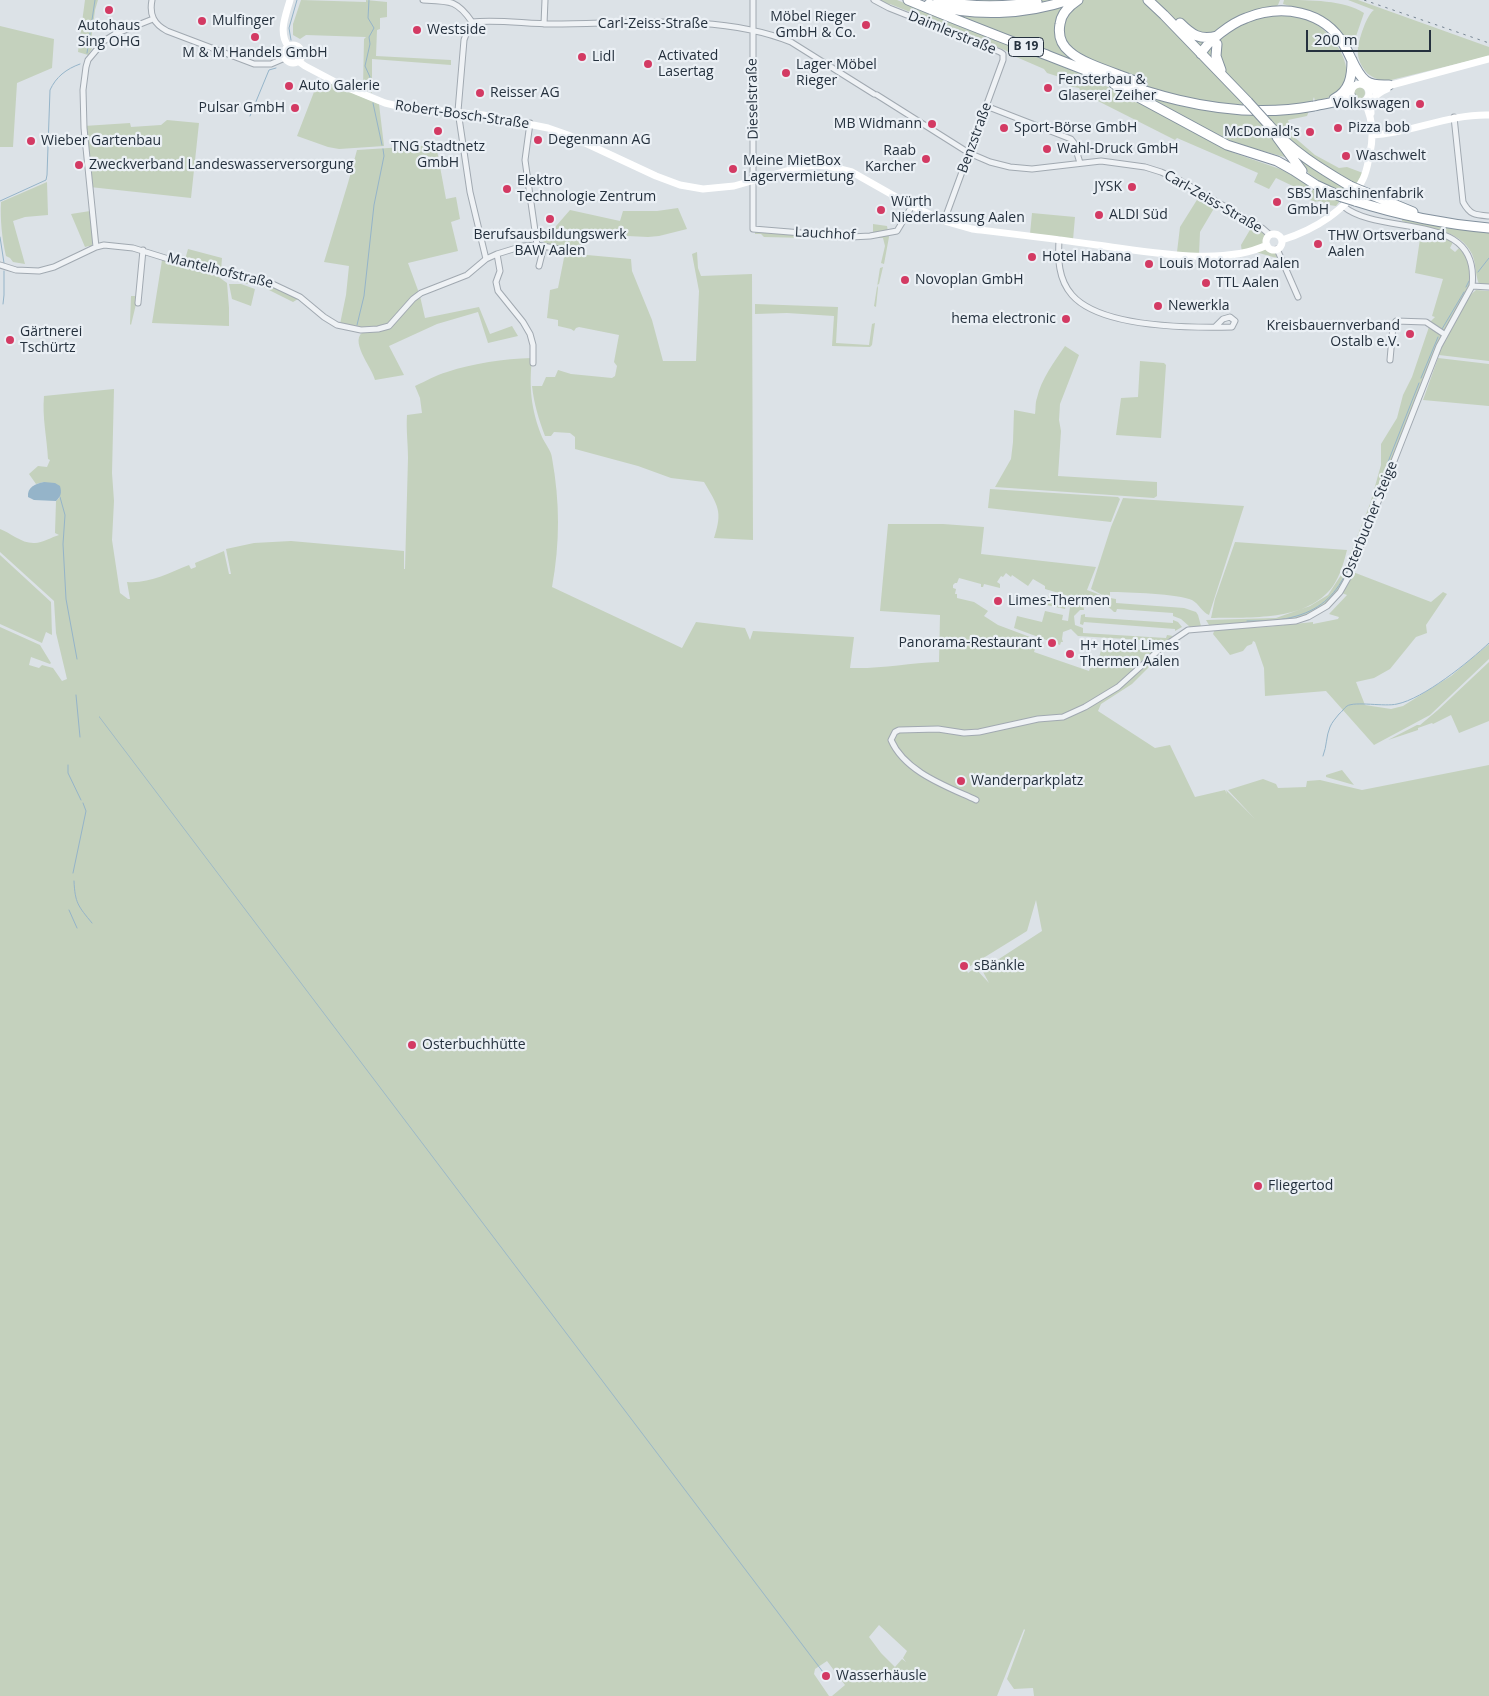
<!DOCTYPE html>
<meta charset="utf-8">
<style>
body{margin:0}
#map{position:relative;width:1489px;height:1696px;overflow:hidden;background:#dce2e7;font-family:"Open Sans",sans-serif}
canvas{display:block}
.scale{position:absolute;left:1306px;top:30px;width:125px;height:22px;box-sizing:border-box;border:2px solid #25313e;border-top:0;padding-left:6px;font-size:15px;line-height:18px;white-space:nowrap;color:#25313e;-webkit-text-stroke:4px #ebf0f5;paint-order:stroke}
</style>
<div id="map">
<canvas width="1489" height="1696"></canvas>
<div class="scale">200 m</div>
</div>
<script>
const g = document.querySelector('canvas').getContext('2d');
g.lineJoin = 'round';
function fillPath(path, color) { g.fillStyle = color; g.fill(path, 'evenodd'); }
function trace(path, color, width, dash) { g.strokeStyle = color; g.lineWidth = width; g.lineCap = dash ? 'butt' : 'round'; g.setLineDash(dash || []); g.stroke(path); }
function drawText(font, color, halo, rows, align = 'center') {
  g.font = font + ' "Open Sans",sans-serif'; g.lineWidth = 4.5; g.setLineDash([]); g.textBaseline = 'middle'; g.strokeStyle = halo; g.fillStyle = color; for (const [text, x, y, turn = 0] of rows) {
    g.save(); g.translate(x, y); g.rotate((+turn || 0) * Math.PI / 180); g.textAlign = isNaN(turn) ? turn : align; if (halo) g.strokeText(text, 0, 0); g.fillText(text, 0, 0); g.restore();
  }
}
const green = new Path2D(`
 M85,0H98L95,10L91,41L95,44L88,55L78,52Z
 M301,0L366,2V0L387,2V17L380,18V29L377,30L376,56L451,60V65L372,59V93L363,88L364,39L366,37L306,35L300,39L293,35V24Z
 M874,0H897L1079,73L1137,101L1234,153L1280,169L1302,180L1318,191L1340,201L1336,206L1329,205L1320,201L1314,202L1298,193L1299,189L1276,178L1269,189L1254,182L1258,173L1177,138L1175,140L1096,100L1083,96L1079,88L1069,86V80L1047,73L1044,69L1014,56L1007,51L890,4L889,8Z
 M940,0H1280L1278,5L1275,7L1279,15C1290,16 1302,17 1313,22C1333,33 1359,70 1340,90C1334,97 1324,99 1315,101L1314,97L1307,116L1288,120L1293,136L1315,155L1339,168L1347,167L1363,173L1359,181L1347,194L1326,185L1309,174L1299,161L1237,144L1156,104L939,10Z
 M1284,0C1309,0 1345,0 1364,13L1353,45L1334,25L1314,13L1283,4Z
 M1348,0H1358L1489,47V56L1383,82C1377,78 1370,77 1366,72C1361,66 1357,57 1358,50C1358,41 1367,14 1374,10Z
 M0,26L54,39L52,68L17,83L13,147H0Z
 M319,79L379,104L384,146L339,149L328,147L297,136Z
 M1353 93a6 6 0 1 1 12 0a6 6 0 1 1-12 0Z
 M167,120L199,123L191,198L90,187L84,126L130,123L131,127L161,125Z
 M436,145L446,199L456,197L460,219L451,222L458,251L408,263L419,293C411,300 394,322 386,326C374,332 352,327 340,324L346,295L349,266L324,262L348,183L357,150Z
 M47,182L48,215L25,217L13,221L25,264L13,262L10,258L6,256C2,239 0,218 1,202Z
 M1200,195L1216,205L1200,232L1199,254L1177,252L1180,227Z
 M678,208L687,229L659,236L648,237L587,234L583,252L546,245L543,241L570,210L620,221L623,211H657Z
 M90,211L94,242L90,248L89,246L85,247L71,214Z
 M1032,213L1075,217L1073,240L1030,234Z
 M1402,218L1489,232V285L1479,284C1475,274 1476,263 1472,254C1460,228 1425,229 1402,221Z
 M1254,223L1270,235L1267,239L1268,247L1273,250L1277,249L1280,259L1252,251L1242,253L1241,245Z
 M873,224L887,226L889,237L884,264L881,263L885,246L883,238H873Z
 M755,231L807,235V238L764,237L761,234H755Z
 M1421,232L1437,235L1453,242L1450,248L1455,252L1460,247L1469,263L1470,284L1438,342L1352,563C1348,571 1345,580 1341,587C1314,630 1252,623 1209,625L1206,620L1276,618L1310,606L1328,595L1343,572L1370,504L1381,465V444L1397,418L1403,395L1412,377L1431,321L1435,317L1432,316L1443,279L1415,273Z
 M188,249L222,258L221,271L184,263Z
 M697,252L698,268L701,276L752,274L753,540L714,538C723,511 718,506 704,482L671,478L638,466L575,449V437L570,433L554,432L551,436H545C539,420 534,404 532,386H542L546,377H555L558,370L571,374L612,378L615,376L617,366L614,362L619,335L579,327L576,328L574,331L571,329L558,326V320L547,318L550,290L558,288L565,253L631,259L632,271L652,320L663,361H696L699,291L692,254Z
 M162,260L216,275L227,283L229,308V326L152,323Z
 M883,267L879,284L877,285L878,288L876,307L874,306L880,268Z
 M241,277L261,281L298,299L293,302L265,288L244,283Z
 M229,284H241L255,289L251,306L232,299Z
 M1476,290L1489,291V361L1439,355L1438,354C1447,335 1459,303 1476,290Z
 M131,296H138L131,325L130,324Z
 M420,296L425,318L479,307L490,334L512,326L518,336L488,343L478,312L437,324L389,346L404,375L375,380C372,367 347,339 365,331L391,326L411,303Z
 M755,304L838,307L836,343L869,345L872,324L875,323L872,345L870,347L832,346L834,316L787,313L755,314Z
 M1065,346L1079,355L1060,404L1059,420L1061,431L1058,476L1157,482V496L1154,498L995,487L1011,459L1013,442L1014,410L1035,414C1036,409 1035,403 1037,398C1041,379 1055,361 1065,346Z
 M532,358C529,388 531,409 542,437C545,444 551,450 552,458C560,503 560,542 552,587L682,648L696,622L745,628L750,640L753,631L854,637L850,668C880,669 909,663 939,662L940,615L880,611L888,524H943L984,527L981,554L1096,567L1087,590L1106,597L1091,589L1111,527L1123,498L1244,506L1209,615C1202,612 1199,604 1192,600C1179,594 1127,592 1110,592V598L1116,599V603L1184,608L1196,612L1198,615L1201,626L1190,627L1181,619L1173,616V613L1117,609L1116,612H1114C1107,604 1094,600 1083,603L1084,610H1080L1074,616L1075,625L1083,628V633L1166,638L1167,635L1173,636L1164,644H1158V641L1078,636L1071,629L1063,632L1062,639L1063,642H1061L1060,645L1014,628L1017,616L1042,622L1045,611L1063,615L1062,620L1068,621L1070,607L1066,606L1065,609L1047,605L1049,594L1068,598L1069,596L1045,589V586L1033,579L1028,586L1012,575L1011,577L1006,573L1003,577L1001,576L997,582L1000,584V588L984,584L983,587H981V584L959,578L957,583H955L953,585V588L956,589L955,594H957V598L974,602L988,611L984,616L998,625L1038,640L1034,652L1089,671L1092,663L1097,664L1102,647L1156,651L1152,658L1154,662L1132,684L1101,704L1098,711L1155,748L1170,745L1195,797L1225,790L1227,794L1226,790L1255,819L1228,790L1263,779L1276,784L1278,788L1306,787L1307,781L1320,780L1362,790L1489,765V1696H1034L1033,1688L1014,1689L1007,1679L1025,1630L1024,1629L997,1696H832L845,1685L827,1661L815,1669L814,1674L829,1696H0V627L40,645L51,663L50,664L31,657L29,665L39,668L42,665L53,668L62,681L67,679L56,633L54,601L0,552V529C11,533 22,544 35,543C42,543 52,537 59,535L55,533L56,501L60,497L44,482L36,484L29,474L38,466L47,467L50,460L48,459C47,438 42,417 44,396L114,389L112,473L114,501L112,540L120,593L128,599H130L127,582C148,584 169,573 189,565L191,569L196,567L195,563L224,551L229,574H231L226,549L254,543L291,541L404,551V569H405L408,458C408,443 406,430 407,415L422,413L420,398L415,386C426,381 436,375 447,372C474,363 503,359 532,358ZM1036,900L1042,931L982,970L989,983L975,968L968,973L966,969L972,965L1027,931ZM879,1625L907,1651L903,1658L906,1662L902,1659L895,1667L881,1653L869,1637Z
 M1438,358L1489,364V406L1423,400Z
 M1140,361L1164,363L1166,365L1161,438L1116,435L1121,398L1138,397Z
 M990,489L1118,497L1120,499L1111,522L988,508Z
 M1235,542L1347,550C1344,562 1340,576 1333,586C1307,622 1249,617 1211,618L1215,599Z
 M0,555L51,602L52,635L46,632L42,643L0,624Z
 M1353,572L1431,602L1443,592L1447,594L1426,625L1427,633L1416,637L1390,669L1374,678L1356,682L1365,705L1391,709L1403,706L1451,676L1489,644V659L1430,715L1374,745L1326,691L1265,696L1264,668L1255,642L1253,641L1252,644L1247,646L1243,651L1230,655L1213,634L1215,629L1266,627L1313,622V624L1338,619L1339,617L1329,614L1347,595L1342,593Z
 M1085,614V617L1173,623V620L1178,622L1182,627L1175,631V629L1084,622L1083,625L1080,624L1081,615Z
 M1489,662V721L1459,733L1451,715L1433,724L1432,723L1418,728V730L1388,740L1417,725H1420L1438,710Z
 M1342,770L1354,785L1326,777V775Z`);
const water = new Path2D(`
 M44,482L55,483L60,486C62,493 61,496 56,501L34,500L28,497C27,487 35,484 44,482Z
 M99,716L825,1674H824L99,717Z`);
const stream = new Path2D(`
 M369,0L368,18L374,28L369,37L370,44L365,66L370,77L369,89
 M291,40L289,28L297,0
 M87,53L95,0
 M373,103L382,145
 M250,116L269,70L276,68
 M0,201L46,180L47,175L50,90C56,77 66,69 80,64
 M0,237L4,263
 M1478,272L1489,258
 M1466,287L1469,281
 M3,304L4,295V271
 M357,325L364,296L374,205L384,156L383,149
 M1442,329L1464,292
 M1421,378L1438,337
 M1388,462L1419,383
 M60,497L65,515L63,544L66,599L77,659
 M1369,512L1387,471
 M1247,621H1266
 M1267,621C1339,616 1346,576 1368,517
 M76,695L80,737
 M1323,756C1327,746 1326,736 1330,727C1332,722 1336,718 1339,714C1342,712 1344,708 1347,706C1355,701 1385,707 1397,704C1423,699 1469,662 1489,643
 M68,765V773L81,800
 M73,873L86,811L83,803
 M74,881C75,903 78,906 92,923
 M69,910L77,928`);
const street = new Path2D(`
 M152,0C149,15 154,24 167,31L254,64H271L285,58
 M423,0C450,1 457,0 472,22
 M753,0V229L851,237L870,236L897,231L912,206
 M874,0L889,8L1000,52L1003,54V60L944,221
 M472,22C498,19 526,24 553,24C628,24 720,13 791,42L874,94
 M472,22L469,26L464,40L458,111L470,192L486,259
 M544,24L545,0
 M877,95L969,153L990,162L1010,167L1032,169L1101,161L1145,167L1161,172L1181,181L1262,228L1270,235
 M986,106L1071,139L1074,143L1080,163
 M1454,117L1463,202C1470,215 1475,215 1489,216
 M530,123L525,160L537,245
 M1059,240C1058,259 1058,279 1072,295C1101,328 1190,328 1232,327L1235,321L1230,317L1223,319L1215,327
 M96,247L84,128L83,90L86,67L88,60L104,41L115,34L153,19
 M1277,249L1298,297
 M497,254L500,271L496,282L498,291L523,322L530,334L533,345V363
 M0,265L16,270L39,271L54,267L96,247L104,245L133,248L191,266L216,272L264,280L300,297L324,317L337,325L361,330L378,329L389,326L413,299L421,293L467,275L486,259L497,254L523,246L537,245L565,250
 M539,266L544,246
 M1472,286L1489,287
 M138,303L143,250
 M1390,360L1393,326L1396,321L1426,322L1444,334
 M976,800C946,786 905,772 891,740L895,732L899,730L938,729L964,733L979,732L1038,719L1063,717L1085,707L1118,687L1160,649L1188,630L1296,621L1308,617L1327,606L1340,592L1349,576L1439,346L1472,286C1481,209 1381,238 1343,206`);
const secondary = new Path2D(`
 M284 54a9 9 0 1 1 18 0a9 9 0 1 1-18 0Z
 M288,46C278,32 286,15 290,0
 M298,61L305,66L341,85L385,103L402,107L483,115L548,128L568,135L656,176L680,185L703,189L734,186L800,167L817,165L832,167L852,172L912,206L944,221L972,229C1013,234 1055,239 1097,245C1145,251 1222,267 1267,245
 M1351 93a9 9 0 1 1 18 0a9 9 0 1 1-18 0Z
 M1369,91L1489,59
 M1371,113C1370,100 1375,94 1387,89
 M1373,135C1412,133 1448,114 1489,115
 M1266 242a8 8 0 1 1 16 0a8 8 0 1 1-16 0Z
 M1282,240C1314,230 1348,210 1363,179C1367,171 1368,162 1370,153C1374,134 1373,118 1364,101`);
const highway = new Path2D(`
 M908,0C951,18 995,35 1039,52C1128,87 1216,124 1314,106C1327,103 1340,102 1351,97
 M938,0C971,8 1004,7 1037,2
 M1078,0C1069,6 1061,13 1060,24C1058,35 1061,45 1070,52C1084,65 1123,75 1142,84
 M1148,0L1164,15L1248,102
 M929,4C974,17 1024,15 1069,0
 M1180,23C1191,34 1200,41 1217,36
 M1217,44L1216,56L1221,70
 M1201,54C1207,41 1232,23 1246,18C1281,4 1324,10 1344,45C1351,56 1356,74 1366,81C1373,86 1381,85 1389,85
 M1114,84L1227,145L1277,161L1293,170L1316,185L1342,197
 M1334,99C1350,91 1352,76 1352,60
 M1268,124C1290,150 1321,169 1350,186
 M1277,137L1302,171
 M1362,191L1413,212
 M1355,201C1399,215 1443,224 1489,228`);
const rail = new Path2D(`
 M1364,0L1489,43`);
const highwayBridge = new Path2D(`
 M1248,102L1268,124
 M1350,186L1362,191
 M1342,197L1355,201`);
const markers = [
 [109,10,5,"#d33a63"],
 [202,21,5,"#d33a63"],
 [866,25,5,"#d33a63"],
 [417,30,5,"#d33a63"],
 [255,37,5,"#d33a63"],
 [582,57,5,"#d33a63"],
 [648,64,5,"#d33a63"],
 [786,73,5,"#d33a63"],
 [289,86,5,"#d33a63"],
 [1048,88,5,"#d33a63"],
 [480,93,5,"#d33a63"],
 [1420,104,5,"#d33a63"],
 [295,108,5,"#d33a63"],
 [932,124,5,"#d33a63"],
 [1004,128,5,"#d33a63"],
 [1338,128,5,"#d33a63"],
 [438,131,5,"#d33a63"],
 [1310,132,5,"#d33a63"],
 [538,140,5,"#d33a63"],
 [31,141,5,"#d33a63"],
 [1047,149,5,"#d33a63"],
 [1346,156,5,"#d33a63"],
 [926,159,5,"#d33a63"],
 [79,165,5,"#d33a63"],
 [733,169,5,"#d33a63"],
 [1132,187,5,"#d33a63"],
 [507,189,5,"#d33a63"],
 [1277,202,5,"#d33a63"],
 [881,210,5,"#d33a63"],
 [1099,215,5,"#d33a63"],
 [550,219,5,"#d33a63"],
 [1318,244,5,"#d33a63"],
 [1032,257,5,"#d33a63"],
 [1149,264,5,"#d33a63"],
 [905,280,5,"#d33a63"],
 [1206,283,5,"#d33a63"],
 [1158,306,5,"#d33a63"],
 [1066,319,5,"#d33a63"],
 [1410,334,5,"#d33a63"],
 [10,340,5,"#d33a63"],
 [998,601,5,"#d33a63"],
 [1052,643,5,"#d33a63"],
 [1070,654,5,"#d33a63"],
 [961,781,5,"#d33a63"],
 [964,966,5,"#d33a63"],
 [412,1045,5,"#d33a63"],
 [1258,1186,5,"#d33a63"],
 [826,1676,5,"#d33a63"]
];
const shields = [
 [1026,47,35]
];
const shieldNames = [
 ["B 19",1026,47]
];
const poiNames = [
 ["Möbel Rieger",856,17,"right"],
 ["GmbH & Co.",856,33,"right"],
 ["Mulfinger",212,21],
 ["Autohaus",109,26,"center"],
 ["Sing OHG",109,42,"center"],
 ["Westside",427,30],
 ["M & M Handels GmbH",255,53,"center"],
 ["Activated",658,56],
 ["Lasertag",658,72],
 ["Lidl",592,57],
 ["Lager Möbel",796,65],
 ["Rieger",796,81],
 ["Fensterbau &",1058,80],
 ["Glaserei Zeiher",1058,96],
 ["Auto Galerie",299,86],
 ["Reisser AG",490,93],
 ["Volkswagen",1410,104,"right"],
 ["Pulsar GmbH",285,108,"right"],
 ["MB Widmann",922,124,"right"],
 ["Sport-Börse GmbH",1014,128],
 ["Pizza bob",1348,128],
 ["McDonald's",1300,132,"right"],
 ["Degenmann AG",548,140],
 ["Wieber Gartenbau",41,141],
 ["TNG Stadtnetz",438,147,"center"],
 ["GmbH",438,163,"center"],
 ["Wahl-Druck GmbH",1057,149],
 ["Raab",916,151,"right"],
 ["Karcher",916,167,"right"],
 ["Waschwelt",1356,156],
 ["Meine MietBox",743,161],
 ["Lagervermietung",743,177],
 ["Zweckverband Landeswasserversorgung",89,165],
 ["Elektro",517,181],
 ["Technologie Zentrum",517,197],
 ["JYSK",1122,187,"right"],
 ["SBS Maschinenfabrik",1287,194],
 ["GmbH",1287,210],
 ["Würth",891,202],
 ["Niederlassung Aalen",891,218],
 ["ALDI Süd",1109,215],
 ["Berufsausbildungswerk",550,235,"center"],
 ["BAW Aalen",550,251,"center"],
 ["THW Ortsverband",1328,236],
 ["Aalen",1328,252],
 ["Hotel Habana",1042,257],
 ["Louis Motorrad Aalen",1159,264],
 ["Novoplan GmbH",915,280],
 ["TTL Aalen",1216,283],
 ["Newerkla",1168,306],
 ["hema electronic",1056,319,"right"],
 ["Kreisbauernverband",1400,326,"right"],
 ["Ostalb e.V.",1400,342,"right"],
 ["Gärtnerei",20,332],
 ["Tschürtz",20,348],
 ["Limes-Thermen",1008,601],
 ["Panorama-Restaurant",1042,643,"right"],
 ["H+ Hotel Limes",1080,646],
 ["Thermen Aalen",1080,662],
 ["Wanderparkplatz",971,781],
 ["sBänkle",974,966],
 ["Osterbuchhütte",422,1045],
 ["Fliegertod",1268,1186],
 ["Wasserhäusle",836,1676]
];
const streetNames = [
 ["Carl-Zeiss-Straße",653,24],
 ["Daimlerstraße",952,33,22],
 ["Dieselstraße",753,99,-91],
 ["Robert-Bosch-Straße",462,115,8],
 ["Benzstraße",975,138,-70],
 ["Carl-Zeiss-Straße",1213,202,30],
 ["Lauchhof",825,234,3],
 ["Mantelhofstraße",220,271,14],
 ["Osterbucher Steige",1370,520,-68]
];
fillPath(green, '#c4d1bd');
fillPath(water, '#95b4c9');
trace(stream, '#95b4c9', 1);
trace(street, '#a1a9b1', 7);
trace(highway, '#83919e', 11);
trace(street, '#eff2f5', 5);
trace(secondary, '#fff', 7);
trace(highway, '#fff', 9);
trace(rail, '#758391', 1, [2.5, 5]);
trace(highwayBridge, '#83919e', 11, []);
trace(highwayBridge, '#fff', 9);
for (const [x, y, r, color] of markers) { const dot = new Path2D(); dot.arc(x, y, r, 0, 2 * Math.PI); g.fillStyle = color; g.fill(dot); trace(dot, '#ebf0f5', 2); }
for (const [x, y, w] of shields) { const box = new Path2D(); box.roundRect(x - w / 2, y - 9.5, w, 19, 4); g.fillStyle = '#ebf0f5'; g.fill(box); trace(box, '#25313e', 1); }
drawText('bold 12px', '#25313e', null, shieldNames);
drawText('14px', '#25313e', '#ebf0f5', poiNames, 'left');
drawText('14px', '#25313e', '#ebf0f5', streetNames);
</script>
